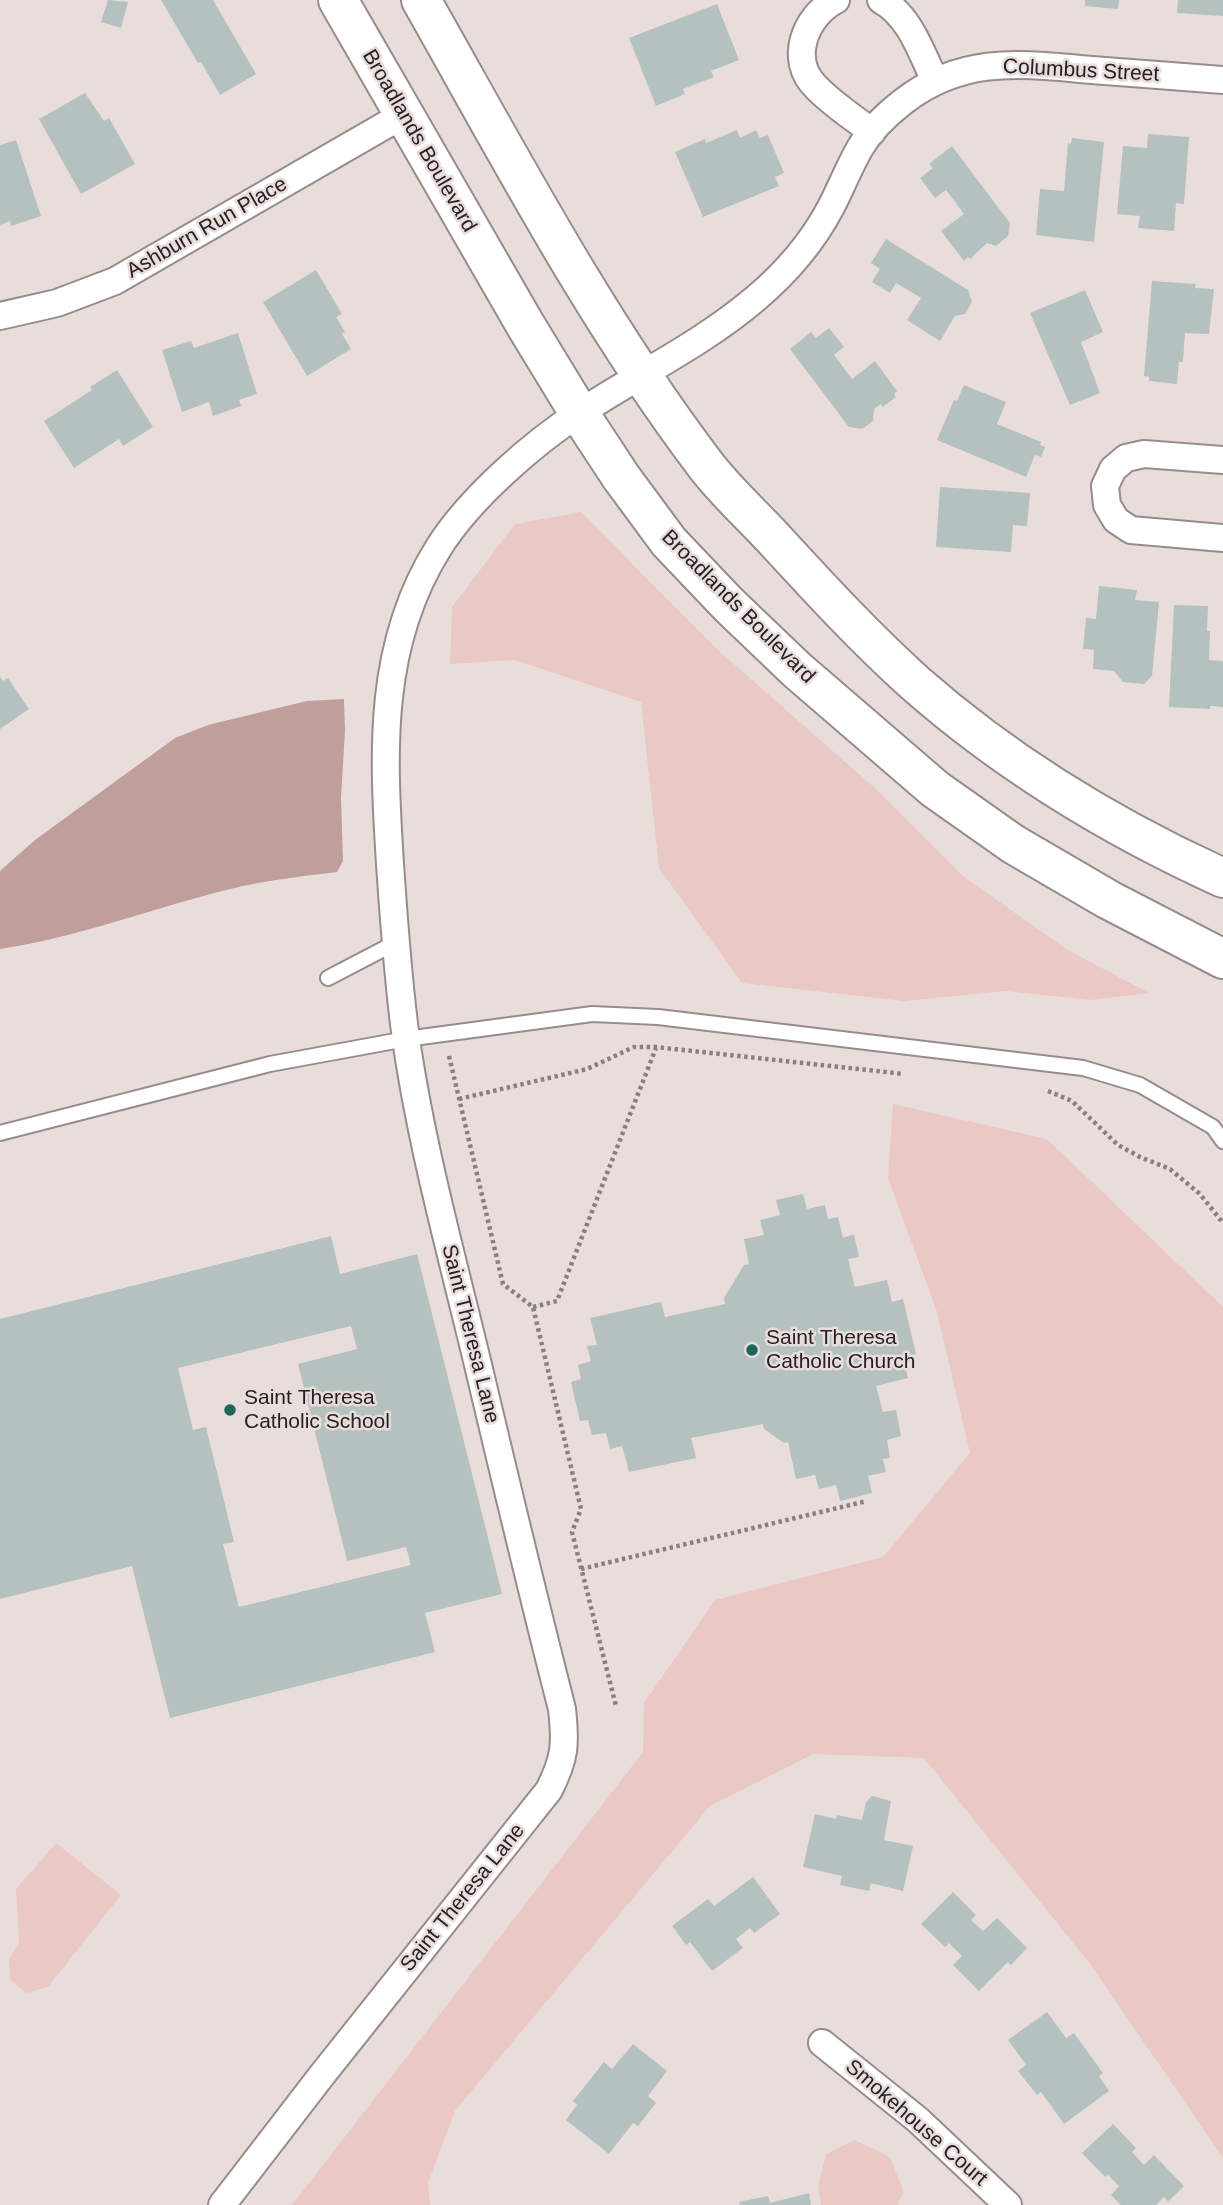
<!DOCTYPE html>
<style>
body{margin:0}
canvas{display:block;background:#e9dddc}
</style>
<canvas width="1223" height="2205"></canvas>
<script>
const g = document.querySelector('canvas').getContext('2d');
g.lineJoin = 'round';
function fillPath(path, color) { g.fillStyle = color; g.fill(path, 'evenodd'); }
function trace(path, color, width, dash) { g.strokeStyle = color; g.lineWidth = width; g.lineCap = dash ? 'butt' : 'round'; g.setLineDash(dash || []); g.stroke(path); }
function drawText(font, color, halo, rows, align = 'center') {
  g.font = font + ' Helvetica,sans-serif'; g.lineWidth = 5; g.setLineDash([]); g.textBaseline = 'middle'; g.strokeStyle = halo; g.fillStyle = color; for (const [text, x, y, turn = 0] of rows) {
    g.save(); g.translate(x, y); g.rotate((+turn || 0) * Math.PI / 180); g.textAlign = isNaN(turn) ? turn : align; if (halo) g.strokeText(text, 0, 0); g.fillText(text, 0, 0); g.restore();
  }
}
const green = new Path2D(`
 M581,512L718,650L877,790L963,876L1066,949L1149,993L1091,1000L1006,991L904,1001L742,983L659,868L641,702L515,660L450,664L452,607L515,524Z
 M893,1104L1047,1139L1223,1307V2158L1091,1965L924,1758L813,1754L710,1806L455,2111L428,2183L430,2205H292L643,1752L644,1703L715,1600L883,1557L970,1453L937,1312L888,1178Z
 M56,1843L121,1895L48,1987L26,1993L10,1979L9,1960L19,1942L16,1889Z
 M855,2140L890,2157L904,2192L897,2205H821L818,2187L826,2154Z`);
const water = new Path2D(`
 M344,699L345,731L341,798L343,861L337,872C295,877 254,882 214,893C143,912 73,938 0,949V871L35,840L175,738L208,725L307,701Z`);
const building = new Path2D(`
 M108,0L128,2L121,28L101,22Z
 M161,0H213L256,74L220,95L201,62L198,63Z
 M1085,0H1119L1118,9L1085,6Z
 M1178,0H1223V16L1177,13Z
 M717,4L739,60L711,71L714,77L683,89L685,94L656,106L629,38Z
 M85,93L104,121L109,118L135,164L81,194L39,119Z
 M737,130L740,138L756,130L760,138L768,135L784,173L775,177L779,186L703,217L675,152L705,139L706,143Z
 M1148,134L1189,137L1184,204L1176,203L1174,231L1138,228L1140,216L1117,214L1123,146L1147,148Z
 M1072,138L1104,142L1094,242L1036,235L1040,189L1064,191L1068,143L1071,144Z
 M16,140L41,216L11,226L10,221L0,225V145Z
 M952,146L1010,223L1008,236L996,246L987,243L970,259L968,257L964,261L941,231L964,214L946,190L935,198L920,178L933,168L929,164Z
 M886,239L968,290L972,302L965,314L955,316L940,341L907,320L921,298L896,283L890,293L872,282L880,269L871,263Z
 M316,270L342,314L336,317L345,332L342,334L351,349L307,376L263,302Z
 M1152,281L1196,284L1195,288L1214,289L1209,334L1185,333L1183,362H1179L1177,384L1149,381V377L1144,376Z
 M1085,290L1103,332L1081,342L1100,393L1070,405L1030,313Z
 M829,328L844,347L834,355L852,379L875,361L897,391L894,394L896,397L883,407L881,404L874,409L873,421L862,429L849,427L790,349L811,332L816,338Z
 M238,333L257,394L239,400L241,406L213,416L209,402L182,412L162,350L191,341L194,348Z
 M117,370L153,427L123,446L119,439L74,468L44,421L92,390L90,387Z
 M964,385L1006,402L997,424L1041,442L1040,445L1045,447L1041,457L1035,455L1026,477L937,440L954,400L957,401Z
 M940,487L1030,493L1027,526L1013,525L1011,552L936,547Z
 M1099,586L1137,590L1135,600L1159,602L1152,676L1144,684L1123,682L1114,671L1093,669L1094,650L1083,649L1086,618L1096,619Z
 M1174,605L1208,606L1207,631H1210L1209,660L1223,661V707L1210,706V709L1169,707Z
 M0,677L3,681L8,678L29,709L0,729Z
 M803,1194L807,1209L825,1205L828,1219L838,1217L843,1238L854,1234L859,1257L848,1259L855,1287L887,1280L892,1302L903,1299L916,1354L903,1357L908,1378L876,1386L883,1412L896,1410L901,1436L887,1440L890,1458L883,1459L886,1472L868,1476L872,1493L840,1501L836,1485L819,1489L815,1475L796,1479L788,1442L784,1443L764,1429L763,1424L691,1438L696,1458L629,1472L622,1446L610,1449L606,1433L592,1435L588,1420L580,1421L571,1382L581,1379L578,1365L591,1361L587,1346L597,1345L590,1318L661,1302L665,1317L725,1304L724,1298L744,1265L749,1264L744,1239L764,1235L760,1220L780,1215L776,1200Z
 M331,1236L340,1274L417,1254L502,1594L425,1613L435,1652L170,1718L132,1566L0,1599V1319ZM351,1326L357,1349L298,1364L347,1561L406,1547L411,1565L239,1607L223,1544L234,1542L206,1427L193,1430L178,1368Z
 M872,1796L891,1801L884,1840L913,1846L903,1891L871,1883L869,1891L840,1885L842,1876L803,1867L815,1814L836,1819L837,1815L862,1820L866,1802Z
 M753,1877L780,1914L754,1933L750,1928L736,1939L743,1948L712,1971L690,1942L686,1945L672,1926L708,1899L714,1906Z
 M953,1892L976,1915L971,1920L983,1931L997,1918L1027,1948L1011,1965L1008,1962L979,1991L953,1965L962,1956L949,1943L945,1947L921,1924Z
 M1047,2012L1066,2038L1074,2033L1103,2073L1099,2076L1109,2091L1064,2124L1041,2092L1037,2095L1018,2071L1026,2065L1008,2040Z
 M633,2044L667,2071L648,2096L656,2103L638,2126L633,2123L609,2154L566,2120L577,2105L573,2101L604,2062L612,2069Z
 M1113,2124L1136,2148L1132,2152L1144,2165L1154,2155L1184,2186L1168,2202L1164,2197L1156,2205H1121L1111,2195L1119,2186L1108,2175L1105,2177L1082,2153Z
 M809,2193L811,2205H740L739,2202L768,2196L770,2203Z`);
const path = new Path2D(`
 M449,1056L503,1284L533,1307L581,1509L572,1532L616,1706
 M1048,1091L1072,1101L1118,1145L1140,1157L1170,1169L1200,1194L1223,1223
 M459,1099L587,1069L634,1047H656L904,1074
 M533,1307L557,1301L656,1048
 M581,1569L867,1501`);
const lane = new Path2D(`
 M328,978L395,943
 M0,1133L270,1064L406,1039L592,1014L658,1017L1083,1068L1140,1085L1213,1127L1223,1141`);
const street = new Path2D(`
 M836,0C805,16 788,60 816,87C832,104 854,118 872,132
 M881,0C910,16 921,52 935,81
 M0,316L57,303L115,281L403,115
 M1223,460L1144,454L1126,458L1113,469L1105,486L1107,505L1116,520L1131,530L1223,538
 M822,2043L918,2120L1008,2205
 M222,2205L322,2075L549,1790C565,1758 566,1745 562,1709C533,1596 506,1483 479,1369C453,1260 422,1150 406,1039C398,981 394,923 390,864C383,753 377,645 439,547C470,498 533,443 581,412C639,374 702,344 755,299C786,273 812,243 831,207C841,188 849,167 860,148C871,129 887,114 904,101C964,55 1022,64 1092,70C1136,73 1179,77 1223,80`);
const secondary = new Path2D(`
 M338,0L526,326L579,413L621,477L669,542L729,605L797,670L935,789L1013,844L1109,900L1223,959
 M421,0C510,157 595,319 704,463C724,490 751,514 774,539C820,589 865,638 915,683C1006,763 1113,828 1223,878`);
const markers = [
 [752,1350,7,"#1f665a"],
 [230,1410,7,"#1f665a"]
];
const streetNames = [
 ["Columbus Street",1081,71,3],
 ["Broadlands Boulevard",419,141,60],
 ["Ashburn Run Place",207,228,-30],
 ["Broadlands Boulevard",738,607,45],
 ["Saint Theresa Lane",470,1334,76],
 ["Saint Theresa Lane",463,1898,-51],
 ["Smokehouse Court",916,2123,41]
];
const poiNames = [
 ["Saint Theresa",766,1338],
 ["Catholic Church",766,1362],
 ["Saint Theresa",244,1398],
 ["Catholic School",244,1422]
];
fillPath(green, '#eac8c4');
fillPath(water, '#c09e9a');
fillPath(building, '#b5c1be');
trace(lane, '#978c8b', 18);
trace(street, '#978c8b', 30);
trace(secondary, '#978c8b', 42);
trace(path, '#88807f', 4.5, [3.5, 3.5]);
trace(lane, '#fff', 14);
trace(street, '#fff', 26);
trace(secondary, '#fff', 38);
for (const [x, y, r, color] of markers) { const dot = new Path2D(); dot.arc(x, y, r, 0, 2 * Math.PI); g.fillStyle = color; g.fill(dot); trace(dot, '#e9dddc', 2.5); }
drawText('21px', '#262221', '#e9dddc', streetNames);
drawText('21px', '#262221', '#e9dddc', poiNames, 'left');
</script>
